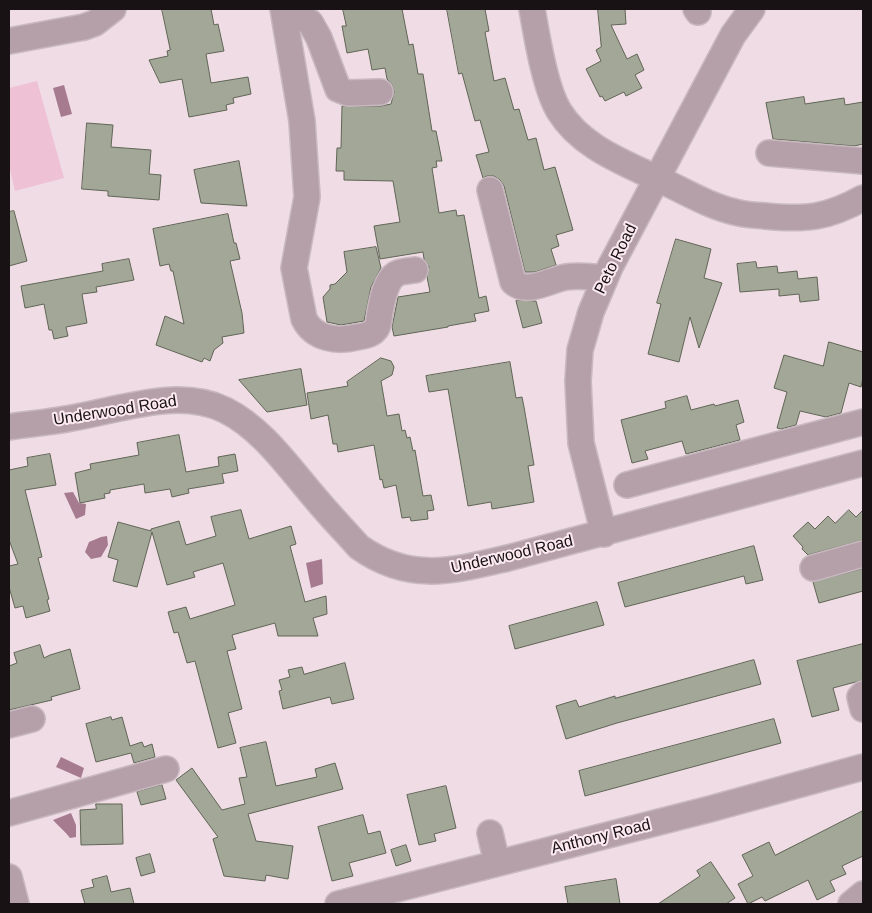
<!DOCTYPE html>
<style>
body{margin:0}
#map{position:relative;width:872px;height:913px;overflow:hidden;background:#efdce4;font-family:Helvetica,sans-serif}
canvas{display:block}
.frame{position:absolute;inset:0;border:10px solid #181215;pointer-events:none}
</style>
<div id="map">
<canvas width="872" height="913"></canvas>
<div class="frame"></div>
</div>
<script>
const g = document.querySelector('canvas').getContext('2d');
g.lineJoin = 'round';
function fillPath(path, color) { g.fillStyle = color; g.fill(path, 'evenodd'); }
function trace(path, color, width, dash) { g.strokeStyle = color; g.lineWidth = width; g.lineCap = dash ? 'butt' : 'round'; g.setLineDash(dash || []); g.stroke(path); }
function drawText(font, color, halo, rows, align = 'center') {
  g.font = font + ' Helvetica,sans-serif'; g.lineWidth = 4; g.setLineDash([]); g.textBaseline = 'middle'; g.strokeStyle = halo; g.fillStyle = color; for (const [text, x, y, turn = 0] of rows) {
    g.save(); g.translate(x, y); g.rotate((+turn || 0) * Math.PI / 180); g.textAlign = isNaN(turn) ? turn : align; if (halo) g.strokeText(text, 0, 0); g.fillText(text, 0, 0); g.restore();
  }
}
const green = new Path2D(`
 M37,81L64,178L15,191L9,165V88Z`);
const water = new Path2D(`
 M64,85L72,114L61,117L53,88Z
 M73,492L79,503L86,504L85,515L76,519L64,493Z
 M107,536L108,545L101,557L91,559L85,552L89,542L101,537Z
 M322,559L323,584L311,588L306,563Z
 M61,757L84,768L81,778L56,767Z
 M71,813L76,825V837L70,838C65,831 59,827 53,820Z`);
const building = new Path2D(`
 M162,9H211L214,25L218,24L224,51L206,54L211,83L248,77L251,94L233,98L234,103L226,105L227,110L189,117L182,79L160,83L149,60L168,56L167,51L170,50Z
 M343,9H402L409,45L413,44L418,74H423L432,131H436L442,161H436L437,167L432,168L439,213L456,210L457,216L464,215L479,298L486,296L489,311L474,314L476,321L448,326V327L394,336L392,327L398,297L430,292L427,277L429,267L424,259L423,252L380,259L374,226L400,222L393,181L344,180V171H336L337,148H341L342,106H381L391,104L394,92L392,85L387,79L385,68L372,70L368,49L347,53L342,26H346Z
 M447,9H485L489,31L485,32L494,81L505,78L514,110L519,109L528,140L536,138L544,170L555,167L573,230L556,235L559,246L551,249L556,265L535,272H525L504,186L500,180L494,176H487L483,178L476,155L489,152L480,120L475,121L462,73L459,74Z
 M598,9H625L626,24L611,25L627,59L637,54L644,70L635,75L642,88L626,96L624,92L605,101L602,96L600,97L586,69L601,61L596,50L601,47Z
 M804,97L805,104L844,98L845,105L863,102V144L854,146L773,139L766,103Z
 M87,123L113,125L111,147L151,150L149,174L161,175L159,200L108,196V191L82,189Z
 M239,161L247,206L201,203L194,170Z
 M14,211L27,261L9,266V212Z
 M228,214L234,243H236L240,259L230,261L242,313L244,333L222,337L223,343L214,350L210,361L204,358L202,362L156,345L165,316L184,324L173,271H171L169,264L160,266L153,229Z
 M676,239L711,249L704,278L722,283L699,348L690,317L679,362L648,354L661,304L657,303Z
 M376,247L381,268L371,287L364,321L341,325L327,322L323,297L330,289V285L335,284L347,272L344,252Z
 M129,259L134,280L96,287L97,292L82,294L87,323L66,327L68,336L54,339L52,330H49L44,304L25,308L21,286L103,271L102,264Z
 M756,262L757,268L777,266L778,273L797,271L798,279L817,277L819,300L800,302L799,294L779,296V289L740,292L737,264Z
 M518,300L536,301L542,323L523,328L516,301Z
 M829,342L863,352V378L861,387L849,383L841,413L826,417L800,411L796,425L781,429L777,428L787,392L774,388L784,355L823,366Z
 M381,358L391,361L394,367L392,375L381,381L387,416L399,414L402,431L405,430L407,438L410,437L413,451L415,450L423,496L431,495L434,510L427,511L428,519L411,521L410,517L402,518L396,485L384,488L382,479L380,480L374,445L338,452L337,444H333L328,415L311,419L307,393L348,386L347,382Z
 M510,362L516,398L522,397L524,407L534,465L528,466L534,502L492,509L491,502L468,506L448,389L429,392L426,376Z
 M301,369L307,405L267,412L239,380Z
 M687,396L691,410L714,404L715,406L738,400L744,422L736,425L740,440L686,454L682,441L645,451L648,459L632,463L621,420L666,408L665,402Z
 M179,435L186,472L219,466L218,457L235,454L238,471L222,474L224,483L188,489L189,493L172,497L170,489L145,493L144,484L110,490V493L104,494L105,498L80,503L75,473L91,469L90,464L139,455L137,443Z
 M50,454L56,485L25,490L42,557L38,558L49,599L47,600L50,611L26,618L23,606L15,608L9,587V566L18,564L9,540V470L28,466L27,458Z
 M241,510L249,539L291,526L296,544L290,546L305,602L326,596L327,614L313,618L318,636H278L275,623L232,635L236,649L227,651L242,709L228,713L236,743L218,748L195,661L187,663L178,632L174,633L168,612L186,607L190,619L235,605L223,563L193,572L195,577L167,585L152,532L137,587L113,581L118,560L108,557L118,522L151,531V529L179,521L186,545L216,536L211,517Z
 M849,510L856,517L863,510V540L808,555L802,549L803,547L793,536L808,522L815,529L828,516L835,523Z
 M754,546L763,580L746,584L744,576L625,607L618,583Z
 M863,569V591L819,603L813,582Z
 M597,602L604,625L515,649L509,626Z
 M863,644V680L833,688L839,710L812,717L797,661Z
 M40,645L44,658L50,655L70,649L80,689L51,697L52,700L9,710V666L17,663L14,653Z
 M754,660L761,684L617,723L566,739L556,706L576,700L579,707L615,696V698Z
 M345,663L354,699L332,704L330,697L283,709L279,691L282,690L279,680L290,677L288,670L302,667L304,674Z
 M111,717L112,720L122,717L130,746L142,742L144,747L152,744L155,757L134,763L131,753L96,762L86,724Z
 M774,719L781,743L585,796L579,771Z
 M266,742L276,786L317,777L315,769L335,763L343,789L248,814L256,841L293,846L288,879L266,875L265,881L224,876L213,839L218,837L176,780L192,768L222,810L245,804L239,778L247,777L240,748Z
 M162,785L166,799L141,805L137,792Z
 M446,786L456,828L434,834L436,841L419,845L407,795Z
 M96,804H122L123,844L81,845L80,810L96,809Z
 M863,811V856L842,866L846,874L830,881L835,891L817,900L808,880L765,901L762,897L748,904L738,884L753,876L742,855L769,842L775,855Z
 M363,815L368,834L380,831L386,853L349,863L353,876L332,881L318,827Z
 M406,845L411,861L396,866L391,850Z
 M150,854L155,872L141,876L136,858Z
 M711,862L735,898L726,904H658L700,876L697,871Z
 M107,876L111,892L130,888L134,904H85L81,890L94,887L92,880Z
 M616,879L620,904H568L565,887Z`);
const minor = new Path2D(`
 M283,9L302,121L307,197L294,268L304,319C314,339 337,342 357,337C363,336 371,335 375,330C379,326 379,318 380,312C382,301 386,280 396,274C401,271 409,271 415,270
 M532,9C537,37 545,88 559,111C581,147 623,162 658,179C683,190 708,206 735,212C744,215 755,215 765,216C806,220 827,218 863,198
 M696,9L698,12
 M285,19L300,18L310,22L319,38L338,89L348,93L380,92
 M9,41L84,27L95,23L113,9
 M769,153L863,161
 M490,190L513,282C527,295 549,280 566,277C578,275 593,277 605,278
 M9,427C30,424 51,422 72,418C120,410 178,387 225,410C263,429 289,468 316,499C330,516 345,531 359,547C410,583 452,571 508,558L863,463
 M627,485L863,422
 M604,534L581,443L578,381L580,350L591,312L610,267L733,35L752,9
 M813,568L863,554
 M863,694L860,697L863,709
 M9,725L32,719
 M9,813L166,769
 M490,833L497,863
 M9,877L16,904
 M338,904L710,809L863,767
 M851,904L863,894`);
const streetNames = [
 ["Peto Road",616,259,-64],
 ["Underwood Road",115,411,-9],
 ["Underwood Road",512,555,-13],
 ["Anthony Road",601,837,-14]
];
fillPath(green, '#efc1d5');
fillPath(water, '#a77b8f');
fillPath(building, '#a2a797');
trace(building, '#606556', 1);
trace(minor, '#c8b8bf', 28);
trace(minor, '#b5a0a9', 25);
drawText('16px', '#181215', '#fdeaf1', streetNames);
</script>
